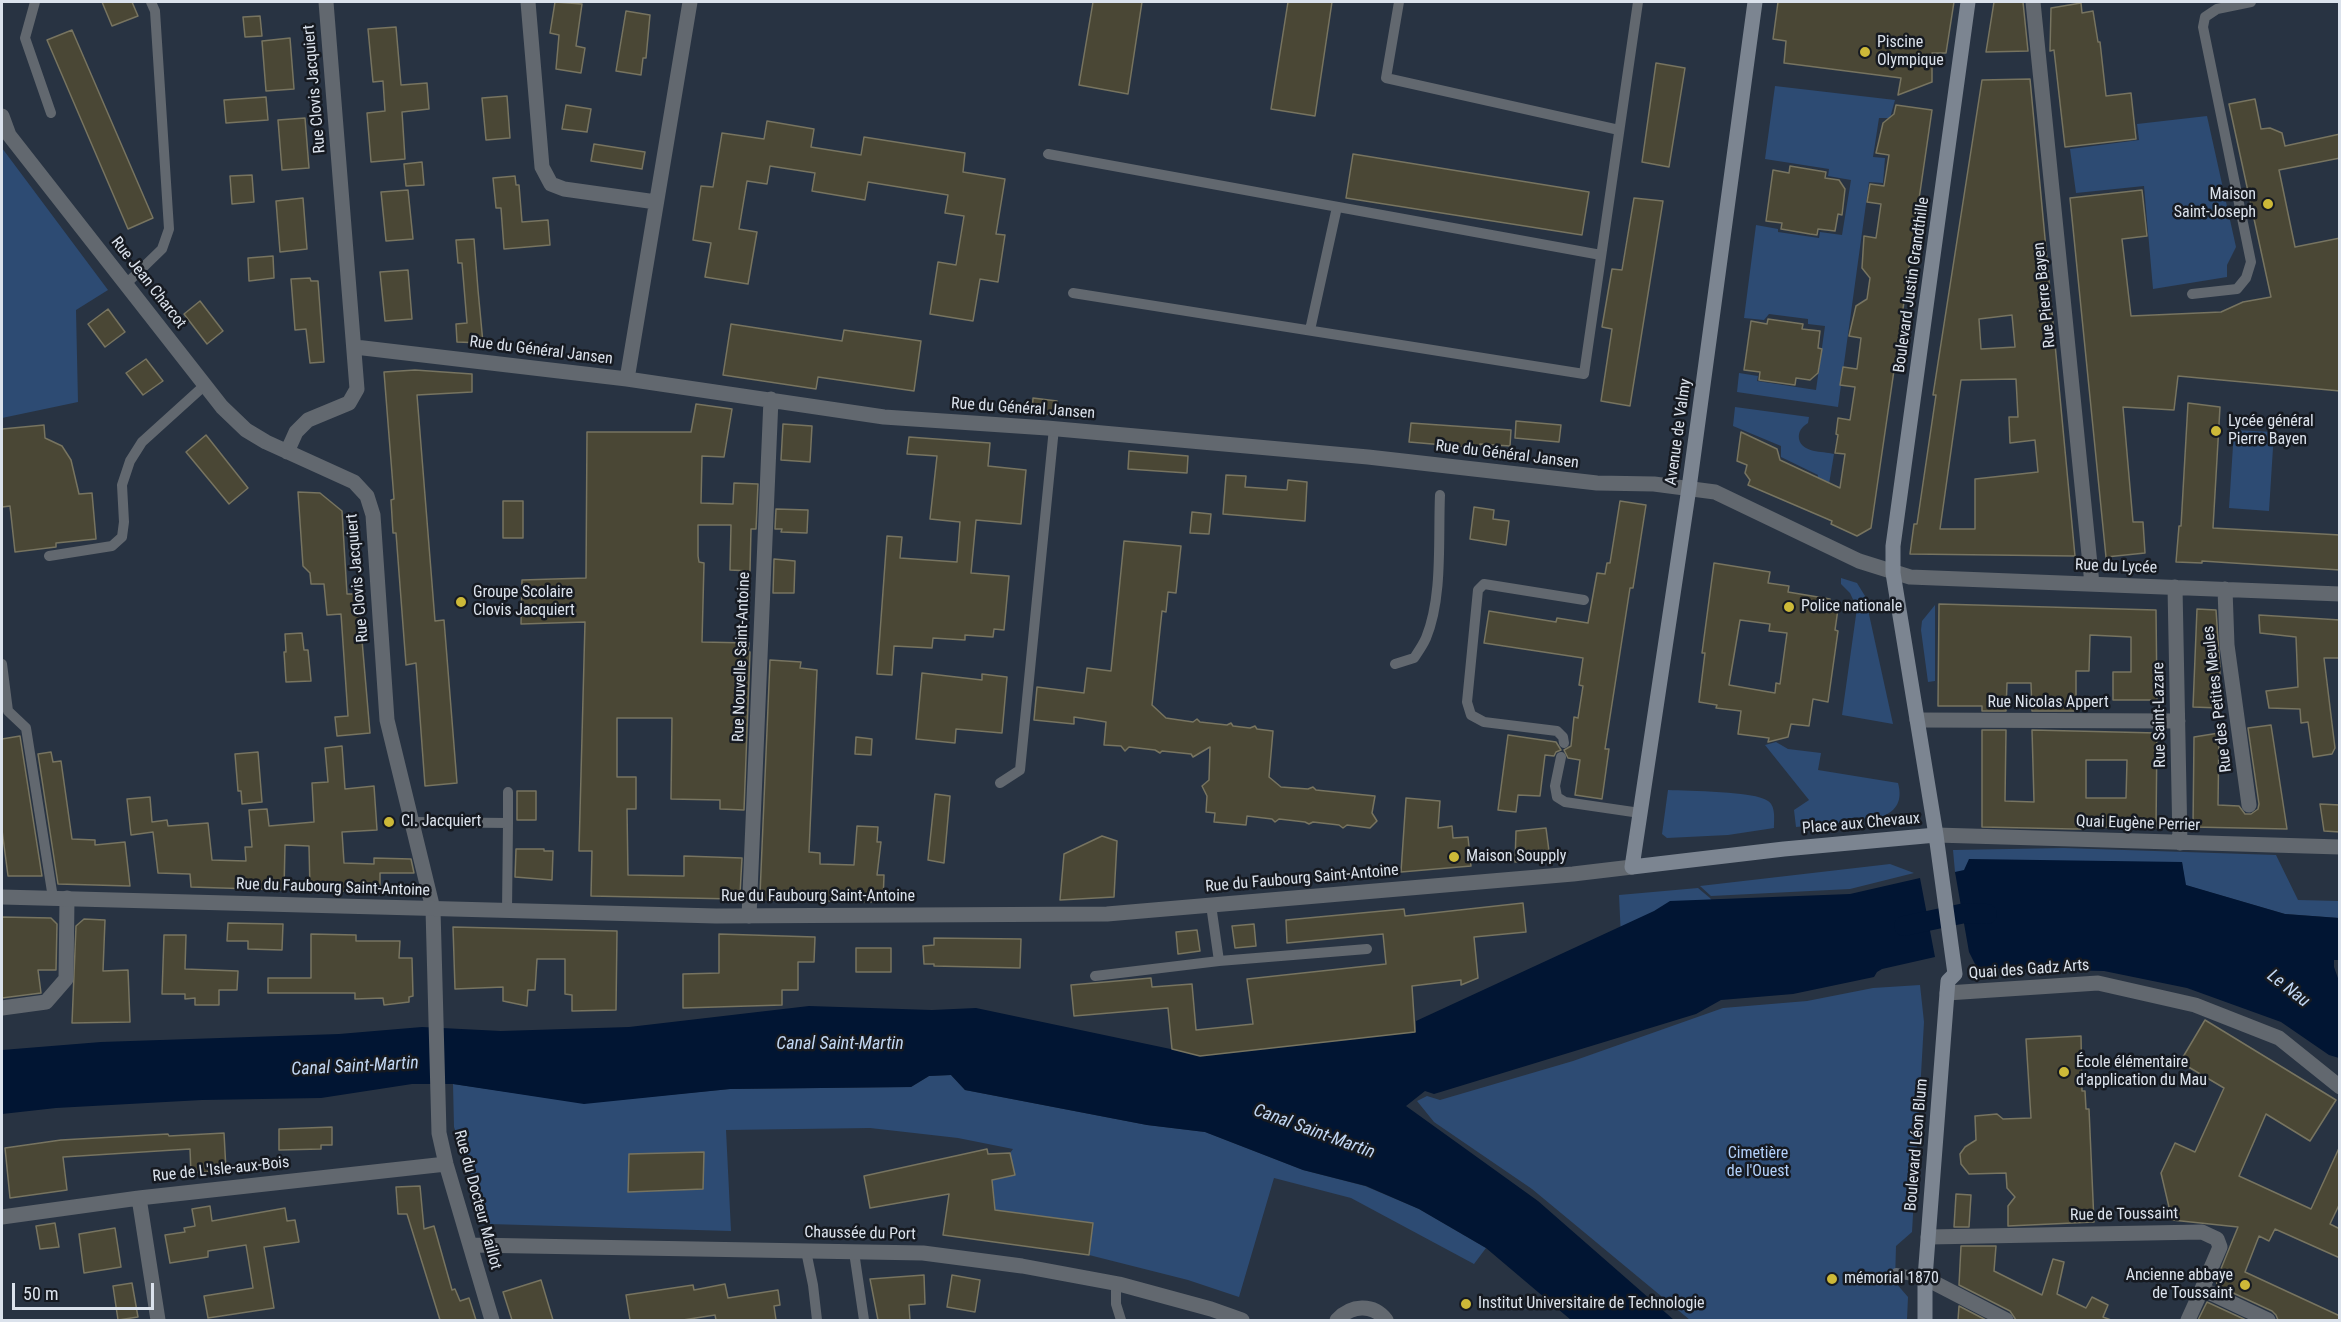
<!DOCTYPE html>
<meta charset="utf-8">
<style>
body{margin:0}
#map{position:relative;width:2341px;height:1322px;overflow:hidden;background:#283342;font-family:"Roboto Condensed",sans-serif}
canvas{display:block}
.frame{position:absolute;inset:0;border:3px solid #dbe2ec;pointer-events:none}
.scale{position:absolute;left:12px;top:1283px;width:142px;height:27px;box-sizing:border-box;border:3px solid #dbe2ec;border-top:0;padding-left:8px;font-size:18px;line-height:21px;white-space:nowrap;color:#dbe2ec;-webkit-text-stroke:4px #161a21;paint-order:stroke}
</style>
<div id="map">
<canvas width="2341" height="1322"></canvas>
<div class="frame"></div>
<div class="scale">50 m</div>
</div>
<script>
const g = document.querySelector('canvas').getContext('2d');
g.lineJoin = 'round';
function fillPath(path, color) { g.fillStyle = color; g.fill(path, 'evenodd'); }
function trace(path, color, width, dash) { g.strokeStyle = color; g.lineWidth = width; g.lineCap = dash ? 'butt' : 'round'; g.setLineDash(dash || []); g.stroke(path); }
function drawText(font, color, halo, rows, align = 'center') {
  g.font = font + ' "Roboto Condensed",sans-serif'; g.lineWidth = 5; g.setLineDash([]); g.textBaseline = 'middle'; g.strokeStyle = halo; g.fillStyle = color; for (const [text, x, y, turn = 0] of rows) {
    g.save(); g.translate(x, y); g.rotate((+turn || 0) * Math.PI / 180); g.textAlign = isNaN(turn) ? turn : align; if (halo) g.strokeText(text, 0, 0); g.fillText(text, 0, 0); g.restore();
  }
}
const green = new Path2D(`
 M1775,86L1895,100L1890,118H1879L1873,157L1885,158L1883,183L1869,182L1838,407L1737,392L1739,373L1758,376L1757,381L1816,390L1825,326L1808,324V319L1769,314L1764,320L1744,318L1756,225L1778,229V232L1819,238L1820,232L1842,235L1851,180L1828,176L1829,169L1765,159Z
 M2207,116L2236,247L2227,265V277L2153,289L2144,186L2076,193L2070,149L2139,140L2137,124Z
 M2,148L108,290L76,310L78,402L2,418Z
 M1735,407L1809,417L1808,423C1802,427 1798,431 1799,439C1802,453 1822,451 1834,454L1828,490L1816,488L1818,475L1781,457V446L1733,426Z
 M2234,430L2274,432L2269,511L2229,508Z
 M1841,578L1857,583L1865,596L1893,724L1842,715L1857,608L1850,593L1841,584Z
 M1935,605V681L1928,682L1921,630L1922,621Z
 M1776,742L1788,749L1821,753L1818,770L1898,783C1908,819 1869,821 1844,823C1828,824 1812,825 1796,827L1794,810L1809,800L1765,745Z
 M1668,790C1688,791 1755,791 1768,801C1776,806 1774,820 1774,828L1728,835L1667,838L1662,834Z
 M2064,848L2276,855L2298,900L2339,901V918L2285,914L2185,885L2182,862L1955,872L1953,850Z
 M1890,864L1914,873L1850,889L1711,896L1700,886Z
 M1698,888L1710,898L1728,923L1621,938L1619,895Z
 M1920,985L1924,1022L1912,1232L1896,1246L1895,1282L1908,1297L1907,1320H1690L1532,1189L1434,1122L1417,1101L1427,1096L1440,1100L1573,1061L1723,1008L1807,1001L1873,988Z
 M951,1075L965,1090L1147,1125L1205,1132L1303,1170L1365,1186L1419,1209L1486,1248L1474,1264L1351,1198L1274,1178L1239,1297L1188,1280L1089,1255L1093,1223L995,1210L992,1180L1015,1175L1010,1153L1013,1149L958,1138L870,1128L726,1130L731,1231L489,1224L454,1127L453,1084L584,1103L730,1089L911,1087L929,1076Z`);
const water = new Path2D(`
 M1969,859L2182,862L2186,885L2285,914L2339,918V960H2334V967L2339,981V1058L2329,1055L2281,1022L2187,988L2104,971L1977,968L1969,952L1955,872L1964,870Z
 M1920,878L1935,957L1882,969L1877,972L1874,977L1793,994L1721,1000L1696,1014L1434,1094L1425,1091L1406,1106L1538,1201L1674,1320H1571L1486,1248L1419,1209L1366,1186L1303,1170L1205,1132L1147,1125L965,1090L951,1075L929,1076L911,1087L730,1089L584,1104L453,1084H412L321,1098L202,1100L56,1108L2,1114V1050L101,1042L339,1034L422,1027L501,1031L629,1027L809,1006L932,1010L976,1008L1199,1055L1416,1032V1021L1654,911L1670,901L1850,894Z`);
const canal = new Path2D(`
 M1904,926L1965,913L1987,914`);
const building = new Path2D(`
 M102,2H132L138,16L112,26Z
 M555,2L582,4L576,46L585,48L581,73L556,69L559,35L550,33Z
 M1093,2H1142L1128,94L1079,85Z
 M1288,2H1332L1315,116L1271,109Z
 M1778,2H1954L1946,53H1932V82L1898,95L1901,78L1784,63L1786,41L1773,39Z
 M1994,2H2023L2028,51L1986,52Z
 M2081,3L2082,13L2093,11L2098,42H2100L2106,96L2131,93L2136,139L2065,147L2054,50L2050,51L2051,8Z
 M626,11L650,15L646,58H643L641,75L616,71Z
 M260,16L262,36L245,37L243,17Z
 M396,27L401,85L427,83L429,109L402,112L405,159L371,162L367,113L385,111L383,81L373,82L368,29Z
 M72,30L153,218L128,229L47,40Z
 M290,38L294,89L266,91L262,41Z
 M1656,63L1685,68L1669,167L1642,162Z
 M2030,79L2075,556L1910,554L1914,524H1917L1936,395H1933L1982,80ZM2012,315L2015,347L1981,349L1979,319ZM2016,379L2018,417H2009L2010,443L2035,440L2038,472L1975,479V529H1940L1961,380Z
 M507,96L510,138L486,140L482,98Z
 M266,97L268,120L226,123L224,100Z
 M2255,99L2261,129L2270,128L2282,133L2285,146L2340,134V158L2279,170L2295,247L2340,238V391L2178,376L2174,410L2123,407L2133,522H2143L2145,553L2106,557L2070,198L2142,190L2147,236L2122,239L2131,316L2221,312L2243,302L2271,297L2229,104Z
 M566,105L591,109L587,132L562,129Z
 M1896,105L1932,110L1871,528L1857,536L1831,524L1832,521L1748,485L1750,480L1745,473L1747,465L1737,461L1741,432L1777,449L1780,460L1840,488L1845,454L1835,453L1838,435L1836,434L1838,418L1850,420L1855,387L1840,385L1843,367L1857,369L1861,338L1849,336L1856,306L1867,299L1870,278L1862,268L1864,236L1876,238L1881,204L1867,202L1870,184L1884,186L1889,155L1876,153L1883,123L1894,114Z
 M305,118L309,168L282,170L278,120Z
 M767,121L814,129L811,147L861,155L864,137L965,153L963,172L1005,179L996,234L1005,235L998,282L980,279L973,321L930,314L938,262L956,265L964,216L945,213L948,195L868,182L865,200L812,191L815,173L770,166L767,184L747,181L739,229L757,232L748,284L705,277L711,243L693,240L701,186L713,187L722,133L764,139Z
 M594,144L645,152L642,169L591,161Z
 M1353,154L1589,192L1582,235L1346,198Z
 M422,162L424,185L406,186L404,164Z
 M1790,166L1826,172L1825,178L1839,180L1845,189L1842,215L1838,214L1835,231L1818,229L1817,235L1810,234L1781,229L1782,223L1766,221L1773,170L1789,173Z
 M252,175L254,202L232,204L230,176Z
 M515,176L516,185H519L522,222L548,220L550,245L504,249L501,208H496L493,178Z
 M408,190L413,239L386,241L381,192Z
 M303,198L307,249L280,252L276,201Z
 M1634,198L1663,201L1630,406L1601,401L1612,329L1602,327L1612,269L1622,270Z
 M474,239L478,290L483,343L457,342L456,324L467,323L462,263H458L456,240Z
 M273,256L274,278L249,281L248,258Z
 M408,270L412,319L385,321L380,272Z
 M310,278L311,281H318L324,362L310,363L306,329L295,330L291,279Z
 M200,301L223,331L207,344L184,314Z
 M108,309L125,332L105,347L88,324Z
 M1768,319L1803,324L1802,329L1820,331L1818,348L1822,349L1818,373L1810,380L1796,378L1795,385L1759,380L1760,372L1744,370L1751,321L1767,324Z
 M731,324L842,341L844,330L921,341L914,391L818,377L816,389L723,375Z
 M146,359L163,381L143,395L126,373Z
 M415,370L472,374V392L417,395L435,621L444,620L457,783L425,786L416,663L406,665L396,533H393L391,500L394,499L384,372Z
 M1033,398L1057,401L1056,415L1032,413Z
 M2188,403L2220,407L2213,528L2340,535V570L2202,561V563L2176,562L2179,526H2181Z
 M696,404L732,409L724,457L702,456L701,503L733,504L734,483L758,484L756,529H751L750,571L730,570L731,525H698V556L699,562L704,563L702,642L749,643L748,652H750L744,810L720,809V800L671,799L672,718H617V777H636V809H627L628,875L684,876V856L742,858L740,894L735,899L591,896L592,851H579L585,622L521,624L522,580L586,578L587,432H691Z
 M1516,421L1561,425L1559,442L1515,438Z
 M1411,423L1511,430L1510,446L1480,444L1479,448L1409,442Z
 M783,424L812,426L810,462L781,460Z
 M44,425L45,438L62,446L71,460L79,494L92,493L96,539L56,543V547L15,552L10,506L2,507V429Z
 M206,435L248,488L229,504L186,452Z
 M909,437L990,443L988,466L1026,470L1021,524L976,520L971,573L1009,576L1004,630L994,629L993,637L965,635V640L933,638L932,648L894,646L892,675L877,674L887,536L902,537L900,558L957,562L960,522L930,519L937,456L907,454Z
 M1129,451L1188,456L1187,473L1128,469Z
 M1226,475L1246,476L1245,487L1287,490L1288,480L1307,482L1305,521L1223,514Z
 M298,492L320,493L342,511L347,594H358L370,733L337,736L335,717L348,716L341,614L327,615L324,584H311L310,573L303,566Z
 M503,501H523V538H503Z
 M1620,501L1646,505L1633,588H1630L1605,749H1609L1602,799L1575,795L1580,760L1568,758L1564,750L1571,746L1574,717L1578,718L1583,686L1579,685L1583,658L1484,643L1489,611L1556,622L1557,618L1588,623L1597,573L1605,574L1607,563H1610Z
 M1474,507L1494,510L1493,519L1509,521L1506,545L1470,539Z
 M776,509L808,510L807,533L781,532L782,529H775Z
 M1192,512L1211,514L1209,534L1190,533Z
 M1124,541L1181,546L1176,593L1168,592L1166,612L1162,611L1152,705L1166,718L1193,722L1197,719L1200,722L1227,725L1231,723L1233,726L1250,728L1255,726L1257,729L1273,731L1269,777L1281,787L1308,789L1313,787L1316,790L1375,796L1372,813L1377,821L1370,828L1347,825L1343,828L1339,825L1313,822L1309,824L1305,822L1279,819L1275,822L1272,819L1247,816L1246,825L1214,822L1215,813L1206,812L1207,796L1202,786L1209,780L1210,747L1193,757L1191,754L1162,751L1160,753L1155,750L1129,747L1125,751L1121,746L1104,745L1106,722L1074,717V724L1034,720L1037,687L1084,693L1087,668L1111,671Z
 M774,559L795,561L794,593H773Z
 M1714,563L1770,572L1768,583L1789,586L1788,592L1830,599L1829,607L1838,609L1835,630L1838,631L1828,702L1813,699L1809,726L1791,724L1788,737L1768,742L1769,738L1738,734L1741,711L1716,708L1717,705L1699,702L1705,653H1702ZM1740,620L1770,624L1769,631L1787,633L1780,684L1776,683L1775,693L1729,685Z
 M1939,604L2156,610L2157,700H2113V672H2131V637L2090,635L2089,671H2076V711H2032L2031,683H2007L2006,711H1982V706H1938Z
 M2197,609L2216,610L2220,668L2219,708L2193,707Z
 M2259,615L2340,620V658H2324L2335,748L2332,754L2313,757L2308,722L2301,723L2300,709L2269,708L2266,691L2298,687L2296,637L2260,633Z
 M302,633L304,650H308L311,681L286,682L284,652H286L285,634Z
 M770,660L801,662L800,668L817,670L809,852L820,853V864L854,865L857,826L878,827L877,842H881L877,875H884L883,902L766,900L760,894Z
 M922,673L982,680V674L1007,677L1002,733L956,729L955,743L916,739Z
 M2271,725L2287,829L2193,827L2194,737L2219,733L2218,805L2239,806L2245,814H2251L2258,809L2259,804L2248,728Z
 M1982,730H2006L2005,801L2034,802L2032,730L2157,733L2156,828L2084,827L2083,829H2073L1982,827ZM2086,760H2127L2126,798H2086Z
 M1508,735L1556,742L1561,750L1556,752L1554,756L1545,755L1540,796L1518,795L1516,812L1498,810Z
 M20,736L42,876H8L2,830V739Z
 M856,737L872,739L871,755L855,754Z
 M342,746L345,789L374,786L377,830L342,832L344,863L374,864V858L411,859L414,873H380V892L310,890L309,846L285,845L284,890L191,887L190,874L158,873L153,832L131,835L127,799L150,797L152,822L167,820L168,826L208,823L212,860L246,861L245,847H252L249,810L267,809L269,826L314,822L312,783L328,782L325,748Z
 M51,752L53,762L61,761L72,839L95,840V845L125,842L130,886L58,884L38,754Z
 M258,752L262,802L242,804L241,791H238L235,754Z
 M517,791H536V820H517Z
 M935,794L950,796L944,863L928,860Z
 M1406,798L1440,801L1438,828L1452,826L1453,838L1468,837L1471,866L1401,872Z
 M2320,804L2340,805V832L2324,831Z
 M1546,828L1550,859L1515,862L1516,831Z
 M1102,836L1117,841L1114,897L1060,900L1064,854Z
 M516,849H544V851H553L552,880L515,877Z
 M1523,903L1526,932L1474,937L1478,978L1461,985V980L1412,986L1415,1032L1200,1056L1172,1049L1168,1008L1074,1016L1071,985L1151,978L1152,987L1192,984L1196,1030L1253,1024L1247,979L1386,964L1383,934L1287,943L1286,920L1404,909L1405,916Z
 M2,917L51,918L57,924L56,970H38L41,993L2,998Z
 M84,919L105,920L103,971L128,970L130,1022L72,1023L76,926Z
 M228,923L283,924L282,950L248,949V941H227Z
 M1254,924L1256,946L1235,948L1232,926Z
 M453,927L617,931L616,1010L572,1011V995L565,994V959H537L535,990H528L527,1006L503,1001V987L455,989Z
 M1197,930L1200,951L1178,954L1176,932Z
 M311,934L356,935V941H400L399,958H412L413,996L409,997V1002L384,1005L383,998L355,999V993H268V978H311Z
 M719,934L815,937L814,962H798V990H782V1005L683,1008V974L719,973Z
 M164,935H186L185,969L238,971L237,990H219V1005H195V998L185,999V994H162Z
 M934,938L1021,939L1020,968L934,966V964H924L923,946L934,945Z
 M856,948H891V972H856Z
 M2205,1020L2336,1100L2310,1141L2266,1114L2239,1176L2311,1209L2340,1146V1203L2330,1224L2340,1229V1258L2275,1229L2269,1241L2259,1236L2245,1272L2340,1316V1320H2278L2276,1315L2272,1311L2218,1286L2216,1281L2238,1227L2172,1220L2161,1173L2175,1143L2195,1152L2224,1088L2180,1062Z
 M2081,1036L2082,1091H2085L2086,1109H2089L2094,1222L2008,1226V1206L2015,1197L2007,1188L2006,1173L1969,1174L1961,1164L1960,1154L1965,1147L1976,1140L1975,1116L1997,1114L2003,1119L2031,1118L2026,1039Z
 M332,1127V1145H321V1149L279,1150V1129Z
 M224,1133L226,1170L191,1173L190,1149L63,1157L67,1190L10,1198L5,1148L61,1140L168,1134L169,1136Z
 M987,1149L988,1154L1010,1153L1015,1175L992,1180L995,1210L1093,1223L1089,1255L943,1235L949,1194L870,1208L864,1176Z
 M704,1152L703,1189L628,1192L629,1154Z
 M420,1186L424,1229L434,1226L452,1290L455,1289L460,1301L469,1298L476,1320H440L407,1214H398L396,1187Z
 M1956,1194L1971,1195L1969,1227H1954Z
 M210,1206L212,1221L285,1208L287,1221L295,1220L299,1242L264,1247L274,1308L208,1318L204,1296L253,1288L246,1245L208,1251V1257L170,1263L165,1235L185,1232L184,1228L195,1226L192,1209Z
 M55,1223L59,1247L40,1249L36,1226Z
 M115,1228L121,1267L84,1273L79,1234Z
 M1961,1246H1996L1994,1271L2042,1295L2053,1259L2064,1262L2057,1294L2086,1308L2092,1297L2108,1305L2103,1317L2111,1320H2016L2010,1311L1959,1285Z
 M924,1275L925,1304L909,1305L910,1320H878L870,1279Z
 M952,1275L980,1280L975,1312L947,1307Z
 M541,1280L553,1320H512L503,1292Z
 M132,1283L138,1317L118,1320L113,1286Z
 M725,1284L728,1298L778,1290L780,1305L774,1306L776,1320H716L715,1315L683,1320H630L626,1295L693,1285L694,1290Z
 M2207,1302L2246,1320H2198Z
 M1959,1306L1986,1320H1958Z`);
const service = new Path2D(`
 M35,2L25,38L51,113
 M1399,2L1386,78L1619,130
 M1048,154L1601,255
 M126,284L162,249L169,229L155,11L151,2
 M1073,293L1584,374L1638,2
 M2192,294L2237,289L2246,278L2251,262L2203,27L2205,17L2217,9L2251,2
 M1310,330L1337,207
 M49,556L112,546L122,537L124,522L122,485L130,461L142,442L205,385
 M2,664L8,711L26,728L53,898
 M1395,664L1414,658C1418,652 1423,645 1426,638C1443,597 1438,539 1440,495
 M1564,743L1563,737L1557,731L1484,722L1471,715L1467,702L1478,590L1484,584L1584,600
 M1561,757L1555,786L1557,797L1565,802L1640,813
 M1000,783L1020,770L1054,428
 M412,822L508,823L507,911
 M508,823V792
 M1219,961L1367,949
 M1095,976L1219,961L1211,905
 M806,1251L813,1285L817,1320
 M854,1252L864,1320
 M1896,1273L1925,1278
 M1116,1284V1304L1121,1320`);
const minor = new Path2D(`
 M528,2L542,167L551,184L564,189L656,202
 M2033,2L2092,584
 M2,116L9,135L222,407L246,430L266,442L354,482L367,496L373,515L387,720L433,909L439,1133L446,1164L492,1320
 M355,347L627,379L884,417L1047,428L1368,457L1597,483L1654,484L1715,492L1859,561L1910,577L2340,594
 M627,379L690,2
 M287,452L296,432L308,420L349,403L357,389L326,2
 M2175,587L2180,843
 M2225,589L2227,645L2249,805
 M1917,720L2178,721
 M1936,835L2340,847
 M749,916L771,399
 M1947,993L2098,983L2195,1005L2279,1038L2340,1087
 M2,1008L46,1002L66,979L67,898
 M139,1198L158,1320
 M2,1217L139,1198L446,1164
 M1928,1237L2202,1232L2217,1239L2220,1247L2202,1289L2268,1320
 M470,1245L923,1253L1022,1266L1119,1284L1211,1309L1242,1320
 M1925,1278L2006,1320
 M1337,1320C1351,1305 1373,1303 1386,1320
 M2188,1320L2202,1289`);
const tertiary = new Path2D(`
 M2,897L716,916L1107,914L1573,874L1632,867`);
const secondary = new Path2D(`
 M1755,2L1689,488L1632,867L1784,849L1936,835
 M1925,1320V1278L1947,993L1948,981L1955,974L1936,835L1893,573V546L1968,2`);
const markers = [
 [1865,52,6,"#cdb938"],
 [2268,204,6,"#cdb938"],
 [2216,431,6,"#cdb938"],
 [461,602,6,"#cdb938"],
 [1789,607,6,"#cdb938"],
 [389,822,6,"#cdb938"],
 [1454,857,6,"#cdb938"],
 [2064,1072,6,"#cdb938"],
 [1832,1279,6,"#cdb938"],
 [2245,1285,6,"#cdb938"],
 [1466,1304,6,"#cdb938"]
];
const poiNames = [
 ["Piscine",1877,43],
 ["Olympique",1877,61],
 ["Maison",2256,195,"right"],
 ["Saint-Joseph",2256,213,"right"],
 ["Lycée général",2228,422],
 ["Pierre Bayen",2228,440],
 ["Groupe Scolaire",473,593],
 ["Clovis Jacquiert",473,611],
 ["Police nationale",1801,607],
 ["Cl. Jacquiert",401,822],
 ["Maison Soupply",1466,857],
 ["École élémentaire",2076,1063],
 ["d'application du Mau",2076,1081],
 ["Ancienne abbaye",2233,1276,"right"],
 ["de Toussaint",2233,1294,"right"],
 ["mémorial 1870",1844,1279],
 ["Institut Universitaire de Technologie",1478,1304]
];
const streetNames = [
 ["Rue Clovis Jacquiert",315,89,-95],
 ["Rue Jean Charcot",148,283,52],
 ["Boulevard Justin Grandthille",1912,285,-82],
 ["Rue Pierre Bayen",2045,295,-96],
 ["Rue du Général Jansen",541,351,7],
 ["Rue du Général Jansen",1023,409,4],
 ["Avenue de Valmy",1679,432,-82],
 ["Rue du Général Jansen",1507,455,7],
 ["Rue du Lycée",2116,567,2],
 ["Rue Clovis Jacquiert",358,578,-95],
 ["Rue Nouvelle Saint-Antoine",742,657,-88],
 ["Rue des Petites Meules",2218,699,-97],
 ["Rue Nicolas Appert",2048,703],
 ["Rue Saint-Lazare",2160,715,-91],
 ["Place aux Chevaux",1861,824,-5],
 ["Quai Eugène Perrier",2138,824,2],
 ["Rue du Faubourg Saint-Antoine",1302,879,-5],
 ["Rue du Faubourg Saint-Antoine",333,888,2],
 ["Rue du Faubourg Saint-Antoine",818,897],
 ["Quai des Gadz Arts",2029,970,-4],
 ["Boulevard Léon Blum",1917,1145,-85],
 ["Rue de L'Isle-aux-Bois",221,1170,-6],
 ["Rue du Docteur Maillot",477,1200,75],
 ["Rue de Toussaint",2124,1215,-1],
 ["Chaussée du Port",860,1234,1]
];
const parkNames = [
 ["Cimetière",1758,1154],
 ["de l'Ouest",1758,1172]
];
const waterNames = [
 ["Le Nau",2288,989,38],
 ["Canal Saint-Martin",840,1044],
 ["Canal Saint-Martin",355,1067,-3],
 ["Canal Saint-Martin",1314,1132,20]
];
fillPath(green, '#2d4b73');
fillPath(water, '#011533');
trace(canal, '#011533', 20);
fillPath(building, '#4a4735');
trace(building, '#777460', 1.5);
trace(service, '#62686f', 10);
trace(minor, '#62686f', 15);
trace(tertiary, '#62686f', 15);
trace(secondary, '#7c8591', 15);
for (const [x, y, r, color] of markers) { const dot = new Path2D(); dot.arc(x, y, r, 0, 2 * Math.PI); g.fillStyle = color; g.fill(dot); trace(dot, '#161a21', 2); }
drawText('16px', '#dbe2ec', '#161a21', poiNames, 'left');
drawText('16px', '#dbe2ec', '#161a21', streetNames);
drawText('16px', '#b3d1fb', '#161a21', parkNames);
drawText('italic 18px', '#c2d7f3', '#161a21', waterNames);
</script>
